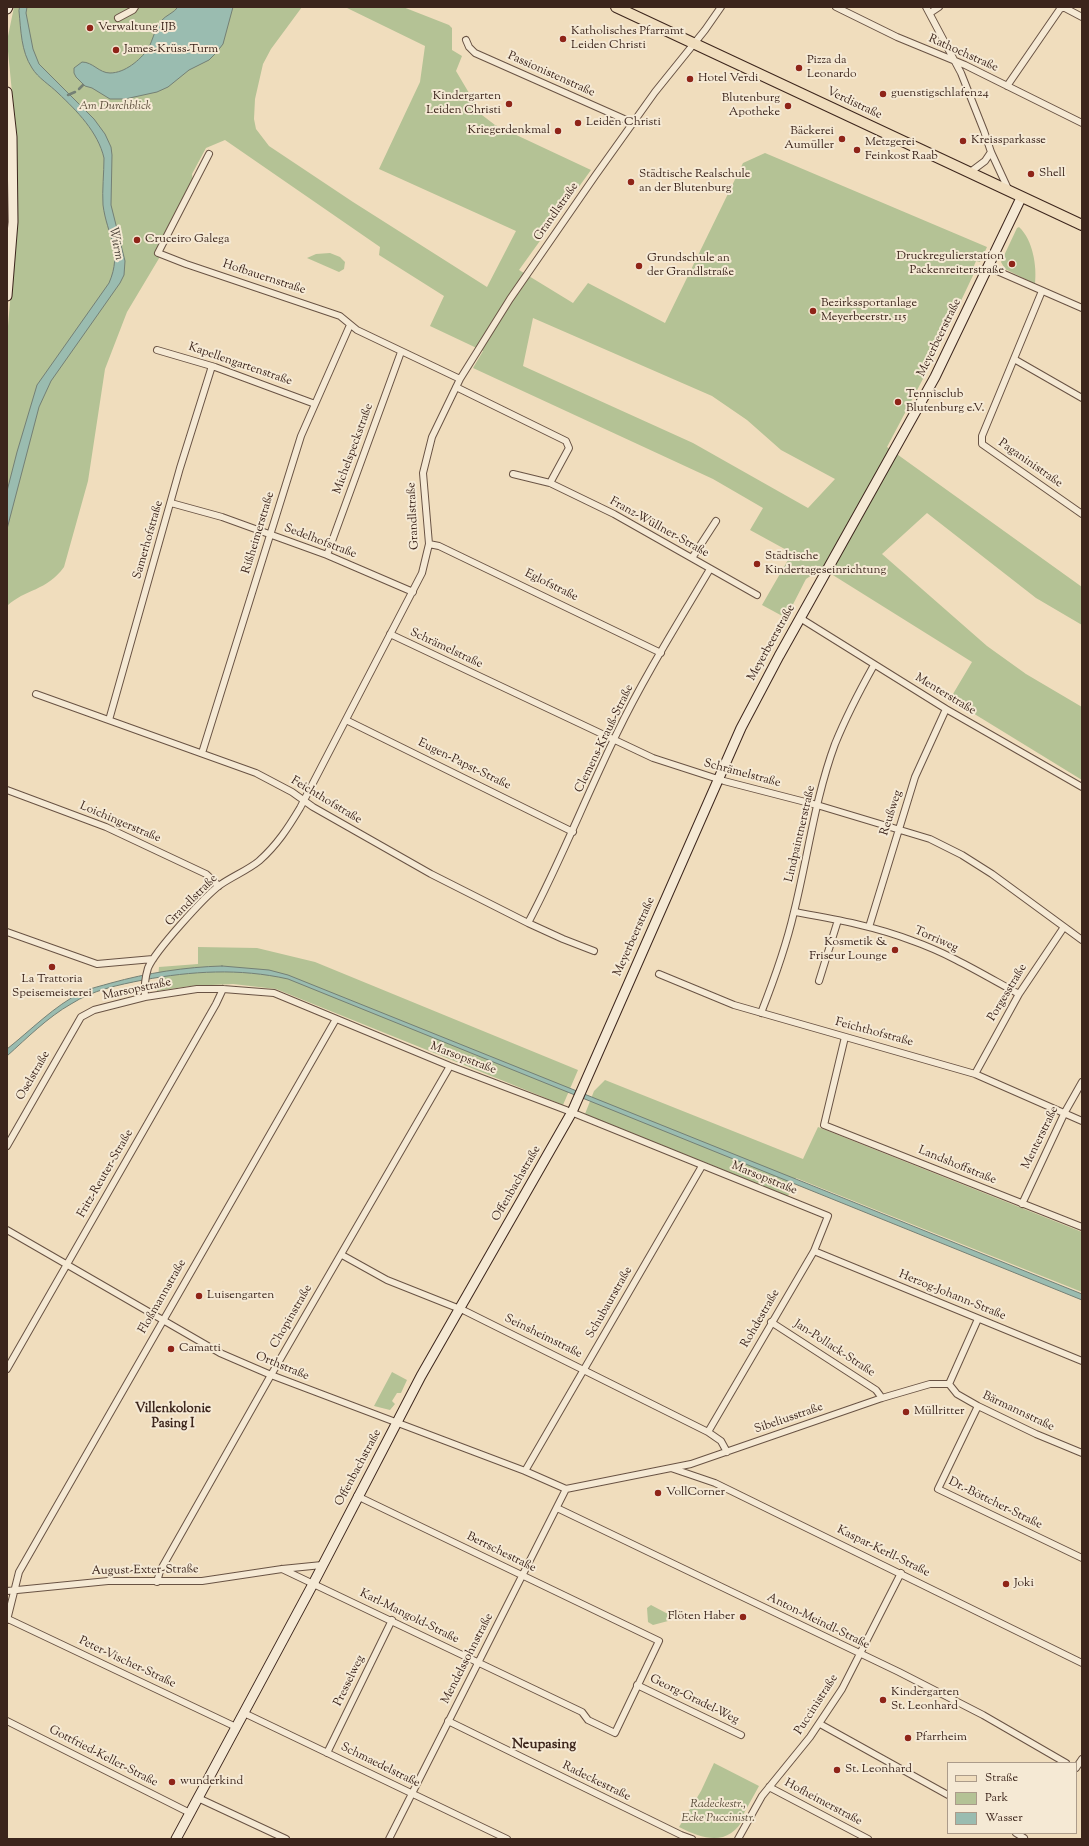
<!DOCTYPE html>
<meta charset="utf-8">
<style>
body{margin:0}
#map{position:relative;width:1089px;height:1846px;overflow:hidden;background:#f0ddbd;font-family:"Sorts Mill Goudy",serif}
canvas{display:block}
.frame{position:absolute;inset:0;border:8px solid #3c251c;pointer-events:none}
.legend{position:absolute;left:947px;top:1762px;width:130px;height:72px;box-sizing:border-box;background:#f5e9d4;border:1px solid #ab9b8a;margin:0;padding:5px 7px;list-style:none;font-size:12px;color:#3c251c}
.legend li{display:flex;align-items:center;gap:8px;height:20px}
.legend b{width:20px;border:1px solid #ab9b8a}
</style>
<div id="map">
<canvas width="1089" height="1846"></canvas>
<div class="frame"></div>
<ul class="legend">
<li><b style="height:5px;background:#f0ddbd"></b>Straße</li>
<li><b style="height:11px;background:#b4c295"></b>Park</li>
<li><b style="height:11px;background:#9abcb0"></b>Wasser</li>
</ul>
</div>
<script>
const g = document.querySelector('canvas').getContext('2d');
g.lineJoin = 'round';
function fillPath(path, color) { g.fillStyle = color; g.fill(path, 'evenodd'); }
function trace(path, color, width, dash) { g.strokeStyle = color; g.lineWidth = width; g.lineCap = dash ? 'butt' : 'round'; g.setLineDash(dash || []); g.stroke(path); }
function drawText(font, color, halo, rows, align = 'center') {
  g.font = font + ' "Sorts Mill Goudy",serif'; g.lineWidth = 4; g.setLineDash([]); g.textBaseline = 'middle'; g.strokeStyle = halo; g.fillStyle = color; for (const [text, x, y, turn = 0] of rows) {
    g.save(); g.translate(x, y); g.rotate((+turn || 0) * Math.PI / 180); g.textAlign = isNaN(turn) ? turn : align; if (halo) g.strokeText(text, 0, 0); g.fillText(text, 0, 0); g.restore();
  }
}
const green = new Path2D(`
 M14,7H302L271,49L263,64L255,99L254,119L256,129L269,146L353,202L487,287L516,231L379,169L420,82L425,46L345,7H403L449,25L452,28V50L462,56L456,71L482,115L495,125L591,170L519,270L573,303L588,283L665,323L743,163L765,153L987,247L980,262L976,261L973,268L976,269L934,358L887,447L1082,587V625L1036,598L927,513L882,554L987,646L1026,674L1082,707V780L950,699L972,662L828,572L817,566L812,575L806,579L786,618L762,605L792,553L750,530L763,508L713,479L473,368L483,351L430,326L444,296L379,255L380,247L225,140L206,148L192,174L194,190L161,255L127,312L105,369L88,481L64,567C47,591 25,589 7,606V338L17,219V144L7,41ZM533,318L712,396L747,420L781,450L835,479L808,508L693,443L523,366Z
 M1019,227C1033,240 1037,266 1035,284L1005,269L1001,262L1017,228Z
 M330,253L340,257L345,262L344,269L339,272L307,258L316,254Z
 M198,947L257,948L315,962L578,1070L563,1105L276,989L233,984L190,986L157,991L159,967L198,964Z
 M605,1080L803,1159L818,1127L1082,1232V1292L796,1178L788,1196L585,1114L594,1091Z
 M392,1372L407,1380L401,1393H397L392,1401L395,1404L390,1410L374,1406Z
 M651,1605L668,1614V1621L653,1625L648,1622L647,1608Z
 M714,1763L759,1786L743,1815L745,1816C730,1846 706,1841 679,1827L701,1791Z`);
const water = new Path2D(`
 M20,7H27L26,13L33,49L39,64L94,119L105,134L111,147L112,155L111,205L125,261L124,275L120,283L51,381L39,407L7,529V491L17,452L37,385L109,283C123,251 107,236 103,205C102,190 104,173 104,158C98,132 77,111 58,93C50,85 38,78 32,68C21,51 21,31 19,11Z
 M178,7H233L223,44L216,53L209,60L189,70L168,87L157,92L125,99H110L92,88L85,86L76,77L74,73V68L82,62C93,62 99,73 110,73C125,73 140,60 148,49C153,40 155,28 161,21C166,15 174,13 178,7Z
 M222,966L269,970L288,975L1082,1294V1300L288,979C239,968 192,971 143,980C118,985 93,990 71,1004C48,1017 27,1038 7,1056V1049C31,1030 54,1006 82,992C91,988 101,986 111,983C147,973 185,967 222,966Z`);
const stream = new Path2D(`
 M79,89L83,85
 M68,95L75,92`);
const street = new Path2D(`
 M836,7L897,37L965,65L1082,123
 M926,7L961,73L984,131L991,152L1009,191
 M1065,8L1082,17
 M930,13L939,7
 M118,18L133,10L135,7
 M466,40L469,47L475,53L633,123
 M1007,86L1060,9L1066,7
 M209,154L158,253L186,264L340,316L357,330L460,379
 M969,173L985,161L991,152
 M988,267L1082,308
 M1042,291L982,436V444L1082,514
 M157,350L215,367L315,404
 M1014,359L1082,398
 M456,387L566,441L569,448L550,483
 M513,474L550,483L614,514L757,595
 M171,503L222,517L327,555L413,592
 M429,544L439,546L661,653
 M327,555L401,352
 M692,558L716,521
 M800,618L946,709L1082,787
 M390,634L653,758L724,781L817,805L930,839L962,855L992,874L1082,940
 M36,694L256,773L292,792L313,807L431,874L528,923L563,939L594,951
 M109,720L180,468L212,366
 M346,720L573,832
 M202,753L301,436L350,325
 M7,790L106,827L206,874L219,886
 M795,912C834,919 875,926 913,941C950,954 984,975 1019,994
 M528,923C561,861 586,796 617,733C644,677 678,623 710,569
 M869,927L915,777L946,709
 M7,932L97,964L153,959
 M659,974L734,1005L975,1074L1082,1121
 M819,981L838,920
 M145,997C144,987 145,978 148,968C155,951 205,896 220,885C233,876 248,870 259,861C277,845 288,828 300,808L422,573L429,544L423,473L432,437L460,379L510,299L595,176L655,92L705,30L721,7
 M761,1013C774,980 786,947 794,912C808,856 815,798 835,744C846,717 860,690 874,665
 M845,1037L824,1125L1082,1227
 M975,1074L1019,994L1064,927
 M7,1146L81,1017L94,1010L145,997L197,989H223L274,993L450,1066L566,1110L828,1216L814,1251L708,1432
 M1022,1204L1065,1112L1082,1082
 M7,1230L220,1353L271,1375L525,1471L566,1489
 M814,1251L1082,1361
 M342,1255L387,1280L465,1311L708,1432L721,1441L727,1452
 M771,1322L876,1390L882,1398
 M7,1369L216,1004L223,989
 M949,1384L957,1394L978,1406L1036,1434L1082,1453
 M949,1384L978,1319
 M978,1406L938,1489L1082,1558
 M671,1468L715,1483L1082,1663
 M525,1471L702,1166
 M566,1489L691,1464L882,1398L930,1384H949
 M557,1508L899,1672L983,1715L1066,1763
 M282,1569L582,1712L588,1720L615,1733L659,1641L357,1496
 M157,1582L160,1571L271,1375L450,1066
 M7,1591L108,1581H202L282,1569L322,1565
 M8,1619L236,1727
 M7,1620L19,1572L336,1019
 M637,1685L741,1735
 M244,1713L507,1839
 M7,1721L190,1813
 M448,1721L681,1835L692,1839
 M820,1724L948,1795
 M327,1753L392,1620
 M1076,1768L1082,1759
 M769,1787L868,1839
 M198,1798L286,1839
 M1016,1833L1024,1838
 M389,1839L566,1489
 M738,1839L762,1796L810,1737L842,1689L901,1573`);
const secondary = new Path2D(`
 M7,9L8,7
 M7,92L12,137L13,222L7,296
 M176,1839L313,1584L421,1376L572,1112L741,728L779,656L935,377L1021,198`);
const primary = new Path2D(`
 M616,7L1082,225`);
const markers = [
 [90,28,4,"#8f2418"],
 [563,39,4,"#8f2418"],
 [116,50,4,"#8f2418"],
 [799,68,4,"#8f2418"],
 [690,79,4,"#8f2418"],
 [883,94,4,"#8f2418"],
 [509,104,4,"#8f2418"],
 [788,106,4,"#8f2418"],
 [578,123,4,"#8f2418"],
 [558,131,4,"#8f2418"],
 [842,139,4,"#8f2418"],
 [963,141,4,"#8f2418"],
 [857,150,4,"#8f2418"],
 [1031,174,4,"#8f2418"],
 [631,182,4,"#8f2418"],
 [137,240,4,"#8f2418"],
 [1012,264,4,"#8f2418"],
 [639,266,4,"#8f2418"],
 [813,311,4,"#8f2418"],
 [898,402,4,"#8f2418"],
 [757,564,4,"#8f2418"],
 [895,950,4,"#8f2418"],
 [52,967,4,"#8f2418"],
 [199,1296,4,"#8f2418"],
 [171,1349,4,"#8f2418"],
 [906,1412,4,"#8f2418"],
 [658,1493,4,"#8f2418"],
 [1006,1584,4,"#8f2418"],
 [743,1617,4,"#8f2418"],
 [883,1700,4,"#8f2418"],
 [908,1738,4,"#8f2418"],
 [837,1770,4,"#8f2418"],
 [172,1782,4,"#8f2418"]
];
const poiNames = [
 ["Verwaltung IJB",98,28],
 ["Katholisches Pfarramt",571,32],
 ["Leiden Christi",571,46],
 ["James-Krüss-Turm",124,50],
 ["Pizza da",807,61],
 ["Leonardo",807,75],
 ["Hotel Verdi",698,79],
 ["guenstigschlafen24",891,94],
 ["Kindergarten",501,97,"right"],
 ["Leiden Christi",501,111,"right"],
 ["Blutenburg",780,99,"right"],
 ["Apotheke",780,113,"right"],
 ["Leiden Christi",586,123],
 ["Kriegerdenkmal",550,131,"right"],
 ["Bäckerei",834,132,"right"],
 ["Aumüller",834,146,"right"],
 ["Kreissparkasse",971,141],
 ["Metzgerei",865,143],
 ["Feinkost Raab",865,157],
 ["Shell",1039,174],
 ["Städtische Realschule",639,175],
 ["an der Blutenburg",639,189],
 ["Cruceiro Galega",145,240],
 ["Druckregulierstation",1004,257,"right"],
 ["Packenreiterstraße",1004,271,"right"],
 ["Grundschule an",647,259],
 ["der Grandlstraße",647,273],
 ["Bezirkssportanlage",821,304],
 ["Meyerbeerstr. 115",821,318],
 ["Tennisclub",906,395],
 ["Blutenburg e.V.",906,409],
 ["Städtische",765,557],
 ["Kindertageseinrichtung",765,571],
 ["Kosmetik &",887,943,"right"],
 ["Friseur Lounge",887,957,"right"],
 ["La Trattoria",52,980,"center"],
 ["Speisemeisterei",52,994,"center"],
 ["Luisengarten",207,1296],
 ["Camatti",179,1349],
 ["Müllritter",914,1412],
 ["VollCorner",666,1493],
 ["Joki",1014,1584],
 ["Flöten Haber",735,1617,"right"],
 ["Kindergarten",891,1693],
 ["St. Leonhard",891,1707],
 ["Pfarrheim",916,1738],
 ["St. Leonhard",845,1770],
 ["wunderkind",180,1782]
];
const streetNames = [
 ["Rathochstraße",963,54,24],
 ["Passionistenstraße",551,75,24],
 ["Verdistraße",854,104,25],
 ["Grandlstraße",557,212,-55],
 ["Hofbauernstraße",264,278,18],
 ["Meyerbeerstraße",940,338,-64],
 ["Kapellengartenstraße",240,365,19],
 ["Michelspeckstraße",354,449,-70],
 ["Paganinistraße",1030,464,35],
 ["Grandlstraße",414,516,-93],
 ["Franz-Wüllner-Straße",659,528,29],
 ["Rißheimerstraße",259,533,-73],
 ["Samerhofstraße",149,540,-74],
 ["Sedelhofstraße",320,542,21],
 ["Eglofstraße",551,586,26],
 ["Meyerbeerstraße",772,643,-61],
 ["Schrämelstraße",446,649,25],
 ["Menterstraße",945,695,31],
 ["Clemens-Krauß-Straße",605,739,-64],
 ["Eugen-Papst-Straße",464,765,26],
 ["Schrämelstraße",742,774,15],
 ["Feichthofstraße",326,801,31],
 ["Reußweg",892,813,-72],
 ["Loichingerstraße",120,823,23],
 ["Lindpaintnerstraße",801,834,-77],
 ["Grandlstraße",192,901,-45],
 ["Meyerbeerstraße",635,937,-66],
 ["Torriweg",936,940,24],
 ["Marsopstraße",137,990,-12],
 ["Porgesstraße",1008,993,-59],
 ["Feichthofstraße",874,1033,15],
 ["Marsopstraße",463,1059,21],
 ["Oselstraße",34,1076,-60],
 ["Menterstraße",1041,1138,-64],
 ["Landshoffstraße",957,1166,22],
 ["Fritz-Reuter-Straße",106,1174,-60],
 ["Marsopstraße",764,1179,22],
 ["Offenbachstraße",517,1184,-60],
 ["Herzog-Johann-Straße",952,1296,22],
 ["Floßmannstraße",163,1297,-60],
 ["Schubaurstraße",610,1303,-60],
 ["Chopinstraße",292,1317,-60],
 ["Rohdestraße",761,1319,-60],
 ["Seinsheimstraße",543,1337,26],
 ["Jan-Pollack-Straße",834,1349,33],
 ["Orthstraße",282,1367,22],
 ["Bärmannstraße",1018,1412,25],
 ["Sibeliusstraße",789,1419,-19],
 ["Offenbachstraße",359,1468,-62],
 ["Dr.-Böttcher-Straße",995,1504,26],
 ["Kaspar-Kerll-Straße",883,1552,26],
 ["Berrschestraße",501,1553,26],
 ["August-Exter-Straße",145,1571,-1],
 ["Karl-Mangold-Straße",409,1617,26],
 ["Anton-Meindl-Straße",818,1622,26],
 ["Mendelssohnstraße",468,1659,-63],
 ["Peter-Vischer-Straße",127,1663,25],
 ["Presselweg",350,1681,-64],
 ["Georg-Gradel-Weg",694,1700,26],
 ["Puccinistraße",817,1705,-57],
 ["Gottfried-Keller-Straße",103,1757,27],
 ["Schmaedelstraße",380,1766,26],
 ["Radeckestraße",596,1782,26],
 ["Hofheimerstraße",823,1803,28]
];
const parkNames = [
 ["Am Durchblick",115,107],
 ["Radeckestr.,",718,1805],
 ["Ecke Puccinistr.",718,1819]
];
const waterNames = [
 ["Würm",115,244,79]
];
const neighbourhoodNames = [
 ["Villenkolonie",173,1410],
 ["Pasing I",173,1425]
];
const quarterNames = [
 ["Neupasing",544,1746]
];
fillPath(green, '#b4c295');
fillPath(water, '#9abcb0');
trace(water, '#748075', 1);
trace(stream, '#748075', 2.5);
trace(street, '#695344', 8);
trace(secondary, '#3c251c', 11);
trace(primary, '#3c251c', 12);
trace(street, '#f5e9d4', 6);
trace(secondary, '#f5e9d4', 9);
trace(primary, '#f0ddbd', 10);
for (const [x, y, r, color] of markers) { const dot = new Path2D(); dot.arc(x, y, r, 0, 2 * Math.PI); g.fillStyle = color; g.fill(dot); trace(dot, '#f5e9d4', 1.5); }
drawText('12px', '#3c251c', '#f5e9d4', poiNames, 'left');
drawText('12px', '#3c251c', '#f5e9d4', streetNames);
drawText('italic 12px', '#5a4c3a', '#f5e9d4', parkNames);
drawText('italic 13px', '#544b41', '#f5e9d4', waterNames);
drawText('bold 13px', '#3c251c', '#f5e9d4', neighbourhoodNames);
drawText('bold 14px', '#3c251c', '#f5e9d4', quarterNames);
</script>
